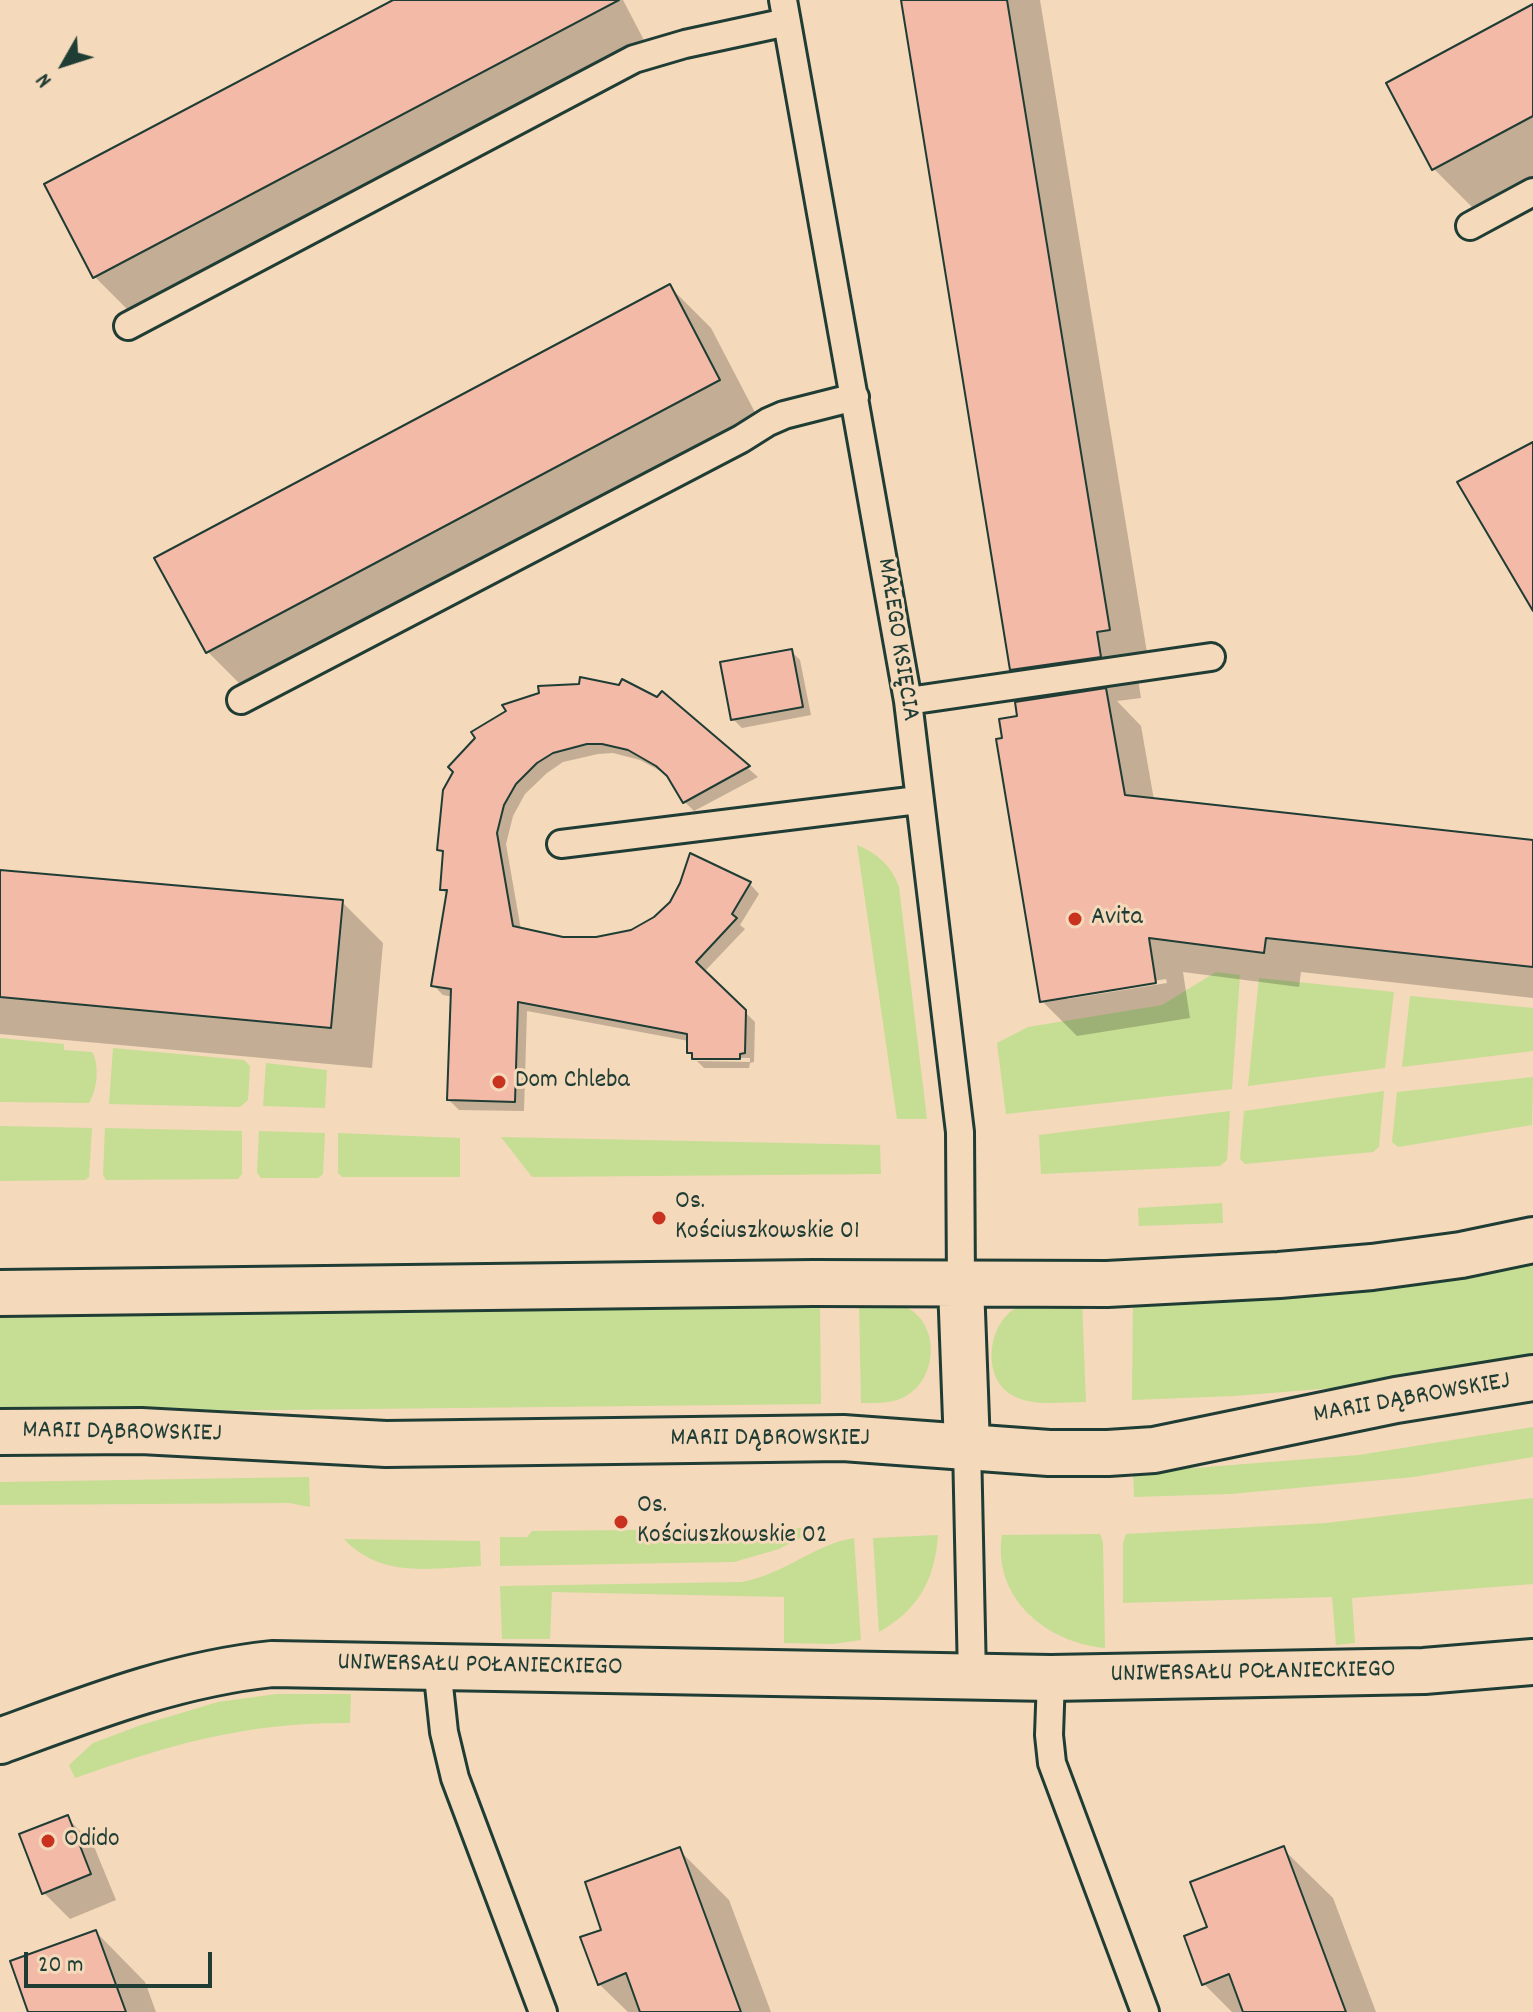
<!DOCTYPE html>
<meta charset="utf-8">
<style>
body{margin:0}
#map{position:relative;width:1533px;height:2012px;overflow:hidden;background:#f4d9bb;font-family:Dekko,sans-serif}
canvas{display:block}
.north{position:absolute;left:24px;top:24px;width:80px;height:80px;-webkit-text-stroke:6px #f4d9bb;paint-order:stroke;rotate:231deg;font-size:22px;font-weight:700;line-height:32px;text-align:center;color:#1f3d34}
.north::after{content:'';display:block;margin:auto;width:28px;height:36px;background:#1f3d34;clip-path:polygon(50% 0,100% 100%,50% 72%,0 100%)}
.scale{position:absolute;left:24px;top:1952px;width:188px;height:36px;box-sizing:border-box;border:4px solid #1f3d34;border-top:0;padding-left:10px;font-size:24px;line-height:28px;white-space:nowrap;color:#1f3d34;-webkit-text-stroke:6px #f4d9bb;paint-order:stroke}
</style>
<div id="map">
<canvas width="1533" height="2012"></canvas>
<div class="north">N</div>
<div class="scale">20 m</div>
</div>
<script>
const g = document.querySelector('canvas').getContext('2d');
g.lineJoin = 'round';
function fillPath(path, color) { g.fillStyle = color; g.fill(path, 'evenodd'); }
function trace(path, color, width, dash) { g.strokeStyle = color; g.lineWidth = width; g.lineCap = dash ? 'butt' : 'round'; g.setLineDash(dash || []); g.stroke(path); }
function drawText(font, color, halo, rows, align = 'center') {
  g.font = font + ' Dekko,sans-serif'; g.lineWidth = 6; g.setLineDash([]); g.textBaseline = 'middle'; g.strokeStyle = halo; g.fillStyle = color; for (const [text, x, y, turn = 0] of rows) {
    g.save(); g.translate(x, y); g.rotate((+turn || 0) * Math.PI / 180); g.textAlign = isNaN(turn) ? turn : align; if (halo) g.strokeText(text, 0, 0); g.fillText(text, 0, 0); g.restore();
  }
}
const green = new Path2D(`
 M857,845C877,853 892,866 899,887L927,1119H897Z
 M1216,972L1240,975L1232,1089L1006,1114L997,1043L1028,1027L1162,1005Z
 M1259,978L1394,992L1385,1068L1248,1086Z
 M1410,996L1533,1008V1051L1402,1067Z
 M0,1038L64,1044V1050L92,1052C100,1064 97,1091 89,1103L0,1102Z
 M113,1048L244,1060L250,1066L248,1100L240,1107L109,1104Z
 M266,1063L327,1070L325,1108L263,1106Z
 M1533,1077L1532,1125L1398,1147L1392,1142L1397,1092Z
 M1384,1091L1379,1147L1373,1152L1245,1164L1240,1159L1244,1111Z
 M1230,1111L1227,1160L1220,1166L1041,1174L1039,1135Z
 M0,1126L92,1128L89,1177L85,1180L0,1181Z
 M105,1128L242,1131V1174L238,1179L106,1180L103,1175Z
 M259,1131L325,1133L323,1174L318,1178H261L257,1173Z
 M338,1133L460,1138V1177H342L338,1173Z
 M501,1137L880,1145L881,1174L532,1177Z
 M1222,1203L1223,1223L1139,1226L1138,1208Z
 M1533,1257V1358L1333,1388L1234,1396L1132,1400L1133,1301Z
 M1082,1301L1086,1402C1062,1402 1032,1407 1012,1395C979,1377 988,1313 1026,1304C1043,1300 1064,1302 1082,1301Z
 M820,1303L821,1404L0,1413V1311Z
 M859,1303C871,1303 885,1302 896,1304C939,1313 941,1373 909,1394C895,1404 878,1403 861,1403Z
 M1533,1427V1457L1414,1477L1231,1494L1134,1497L1133,1469L1194,1468L1359,1455Z
 M309,1477L310,1507L289,1503L0,1505V1482Z
 M1533,1498V1584L1352,1598L1355,1643L1336,1645L1332,1597L1123,1603V1543L1126,1534L1326,1523Z
 M819,1528L779,1549L734,1562L500,1566V1537H527L532,1531Z
 M1100,1534L1103,1542L1105,1648C1047,1643 992,1598 1002,1535Z
 M938,1535C935,1580 918,1610 879,1632L873,1538Z
 M854,1538L861,1640L833,1644L784,1643V1597L552,1592L550,1639H502L500,1586L742,1582C785,1574 815,1544 854,1538Z
 M344,1539L480,1541L481,1566C432,1568 381,1579 344,1539Z
 M277,1694H351L350,1723C247,1722 172,1744 75,1778L69,1765L93,1743L141,1725L218,1702Z`);
const shadow = new Path2D(`
 M397,0H623L648,48L136,318L95,277Z
 M903,0H1040L1150,671L1137,673L1141,698L1117,701L1141,726L1154,800L1533,842V998L1301,972L1299,987L1183,972L1190,1018L1077,1036L1042,1001L1005,740L1019,718L1042,700L1011,669ZM1166,979L1167,983L1067,999V995Z
 M1533,6V179L1475,210L1434,169Z
 M670,287L711,328L760,422L249,693L207,651Z
 M791,651L800,660L811,715L742,728L733,719Z
 M662,694L758,777L694,811L684,801L668,775L640,760L613,753L598,754L563,762L547,773L525,794L513,816L506,844L521,930L563,939H596L632,932L750,884L759,894L740,925L745,929L704,972L755,1022L754,1062L750,1063L749,1068H704L697,1061L750,1062V1058L696,1057V1060L689,1052V1041L527,1011L524,1111L459,1110L449,1100L453,997L443,995L433,985L448,895L442,890L445,855L439,849L445,791L658,700Z
 M0,872L342,902L383,943L372,1068L0,1034Z
 M67,1818L93,1844L116,1900L70,1919L44,1893Z
 M1283,1849L1333,1898L1376,2012H1232L1204,1984L1209,1928Z
 M679,1850L729,1900L771,2012H628L599,1984L604,1931Z
 M96,1932L145,1982L156,2012H30Z`);
const building = new Path2D(`
 M393,0H619L93,278L44,184Z
 M901,0H1007L1110,630L1097,632L1101,657L1010,670Z
 M1533,4V116L1432,170L1386,83Z
 M670,284L720,380L206,653L154,558Z
 M1533,442V611L1457,482Z
 M792,649L803,707L731,720L720,662Z
 M580,677L619,685L622,679L657,697L662,691L750,766L683,803L667,776L656,766L628,750L602,744H587L553,753L537,763L516,784L504,805L497,833L513,926L563,937H596L631,930L654,917L670,902L680,883L690,853L751,882L732,914L737,918L696,962L746,1010L745,1053L740,1054V1059H692V1053H687V1034L518,1002L515,1102L447,1100L451,989L431,986L447,890H440L443,851L437,850L443,790L453,772L448,767L475,738L471,732L506,711L502,705L539,693L538,686L579,684Z
 M1106,688L1125,795L1533,840V967L1266,938L1264,953L1149,938L1156,983L1040,1002L996,739L1002,738L999,719L1017,716L1015,702Z
 M0,870L343,900L331,1028L0,997Z
 M68,1815L91,1874L42,1894L19,1834Z
 M1284,1846L1346,2012H1243L1229,1974L1202,1985L1184,1936L1207,1927L1190,1882Z
 M680,1847L741,2012H640L626,1973L598,1985L580,1937L601,1930L585,1882Z
 M96,1930L126,2012H28L10,1961Z`);
const service = new Path2D(`
 M783,0L908,701L960,1132L961,1285
 M1470,226L1533,192
 M128,326L634,59L685,44L787,22
 M241,700L741,439L768,422L784,415L855,397
 M908,701L1211,657
 M561,844L918,800
 M967,1446L972,1677
 M437,1667L444,1732L455,1778L543,2012
 M1051,1678L1049,1735L1052,1763L1145,2012`);
const minor = new Path2D(`
 M0,1741C90,1708 176,1674 272,1664L1051,1678L1424,1671L1533,1662`);
const tertiary = new Path2D(`
 M961,1285L967,1446
 M0,1293L813,1283L1107,1284L1279,1275L1372,1267L1461,1255L1533,1240
 M0,1432L141,1431L386,1444L843,1438L1049,1453H1108L1154,1450L1396,1400L1533,1378`);
const markers = [
 [1075,919,8,"#c8321e"],
 [499,1082,8,"#c8321e"],
 [659,1218,8,"#c8321e"],
 [621,1522,8,"#c8321e"],
 [48,1841,8,"#c8321e"]
];
const streetNames = [
 ["MAŁEGO KSIĘCIA",896,640,81],
 ["MARII DĄBROWSKIEJ",1412,1400,-10],
 ["MARII DĄBROWSKIEJ",122,1434,1],
 ["MARII DĄBROWSKIEJ",770,1440],
 ["UNIWERSAŁU POŁANIECKIEGO",480,1667,1],
 ["UNIWERSAŁU POŁANIECKIEGO",1253,1674,-1]
];
const poiNames = [
 ["Avita",1091,919],
 ["Dom Chleba",515,1082],
 ["Os.",675,1203],
 ["Kościuszkowskie 01",675,1233],
 ["Os.",637,1507],
 ["Kościuszkowskie 02",637,1537],
 ["Odido",64,1841]
];
fillPath(green, '#c5de94');
fillPath(shadow, '#0003');
fillPath(building, '#f2baa7');
trace(building, '#1f3d34', 2);
trace(service, '#1f3d34', 32);
trace(minor, '#1f3d34', 50);
trace(tertiary, '#1f3d34', 50);
trace(service, '#f4d9bb', 26);
trace(minor, '#f4d9bb', 44);
trace(tertiary, '#f4d9bb', 44);
for (const [x, y, r, color] of markers) { const dot = new Path2D(); dot.arc(x, y, r, 0, 2 * Math.PI); g.fillStyle = color; g.fill(dot); trace(dot, '#f4d9bb', 3); }
drawText('26px', '#1f3d34', '#f4d9bb', streetNames);
drawText('26px', '#1f3d34', '#f4d9bb', poiNames, 'left');
</script>
